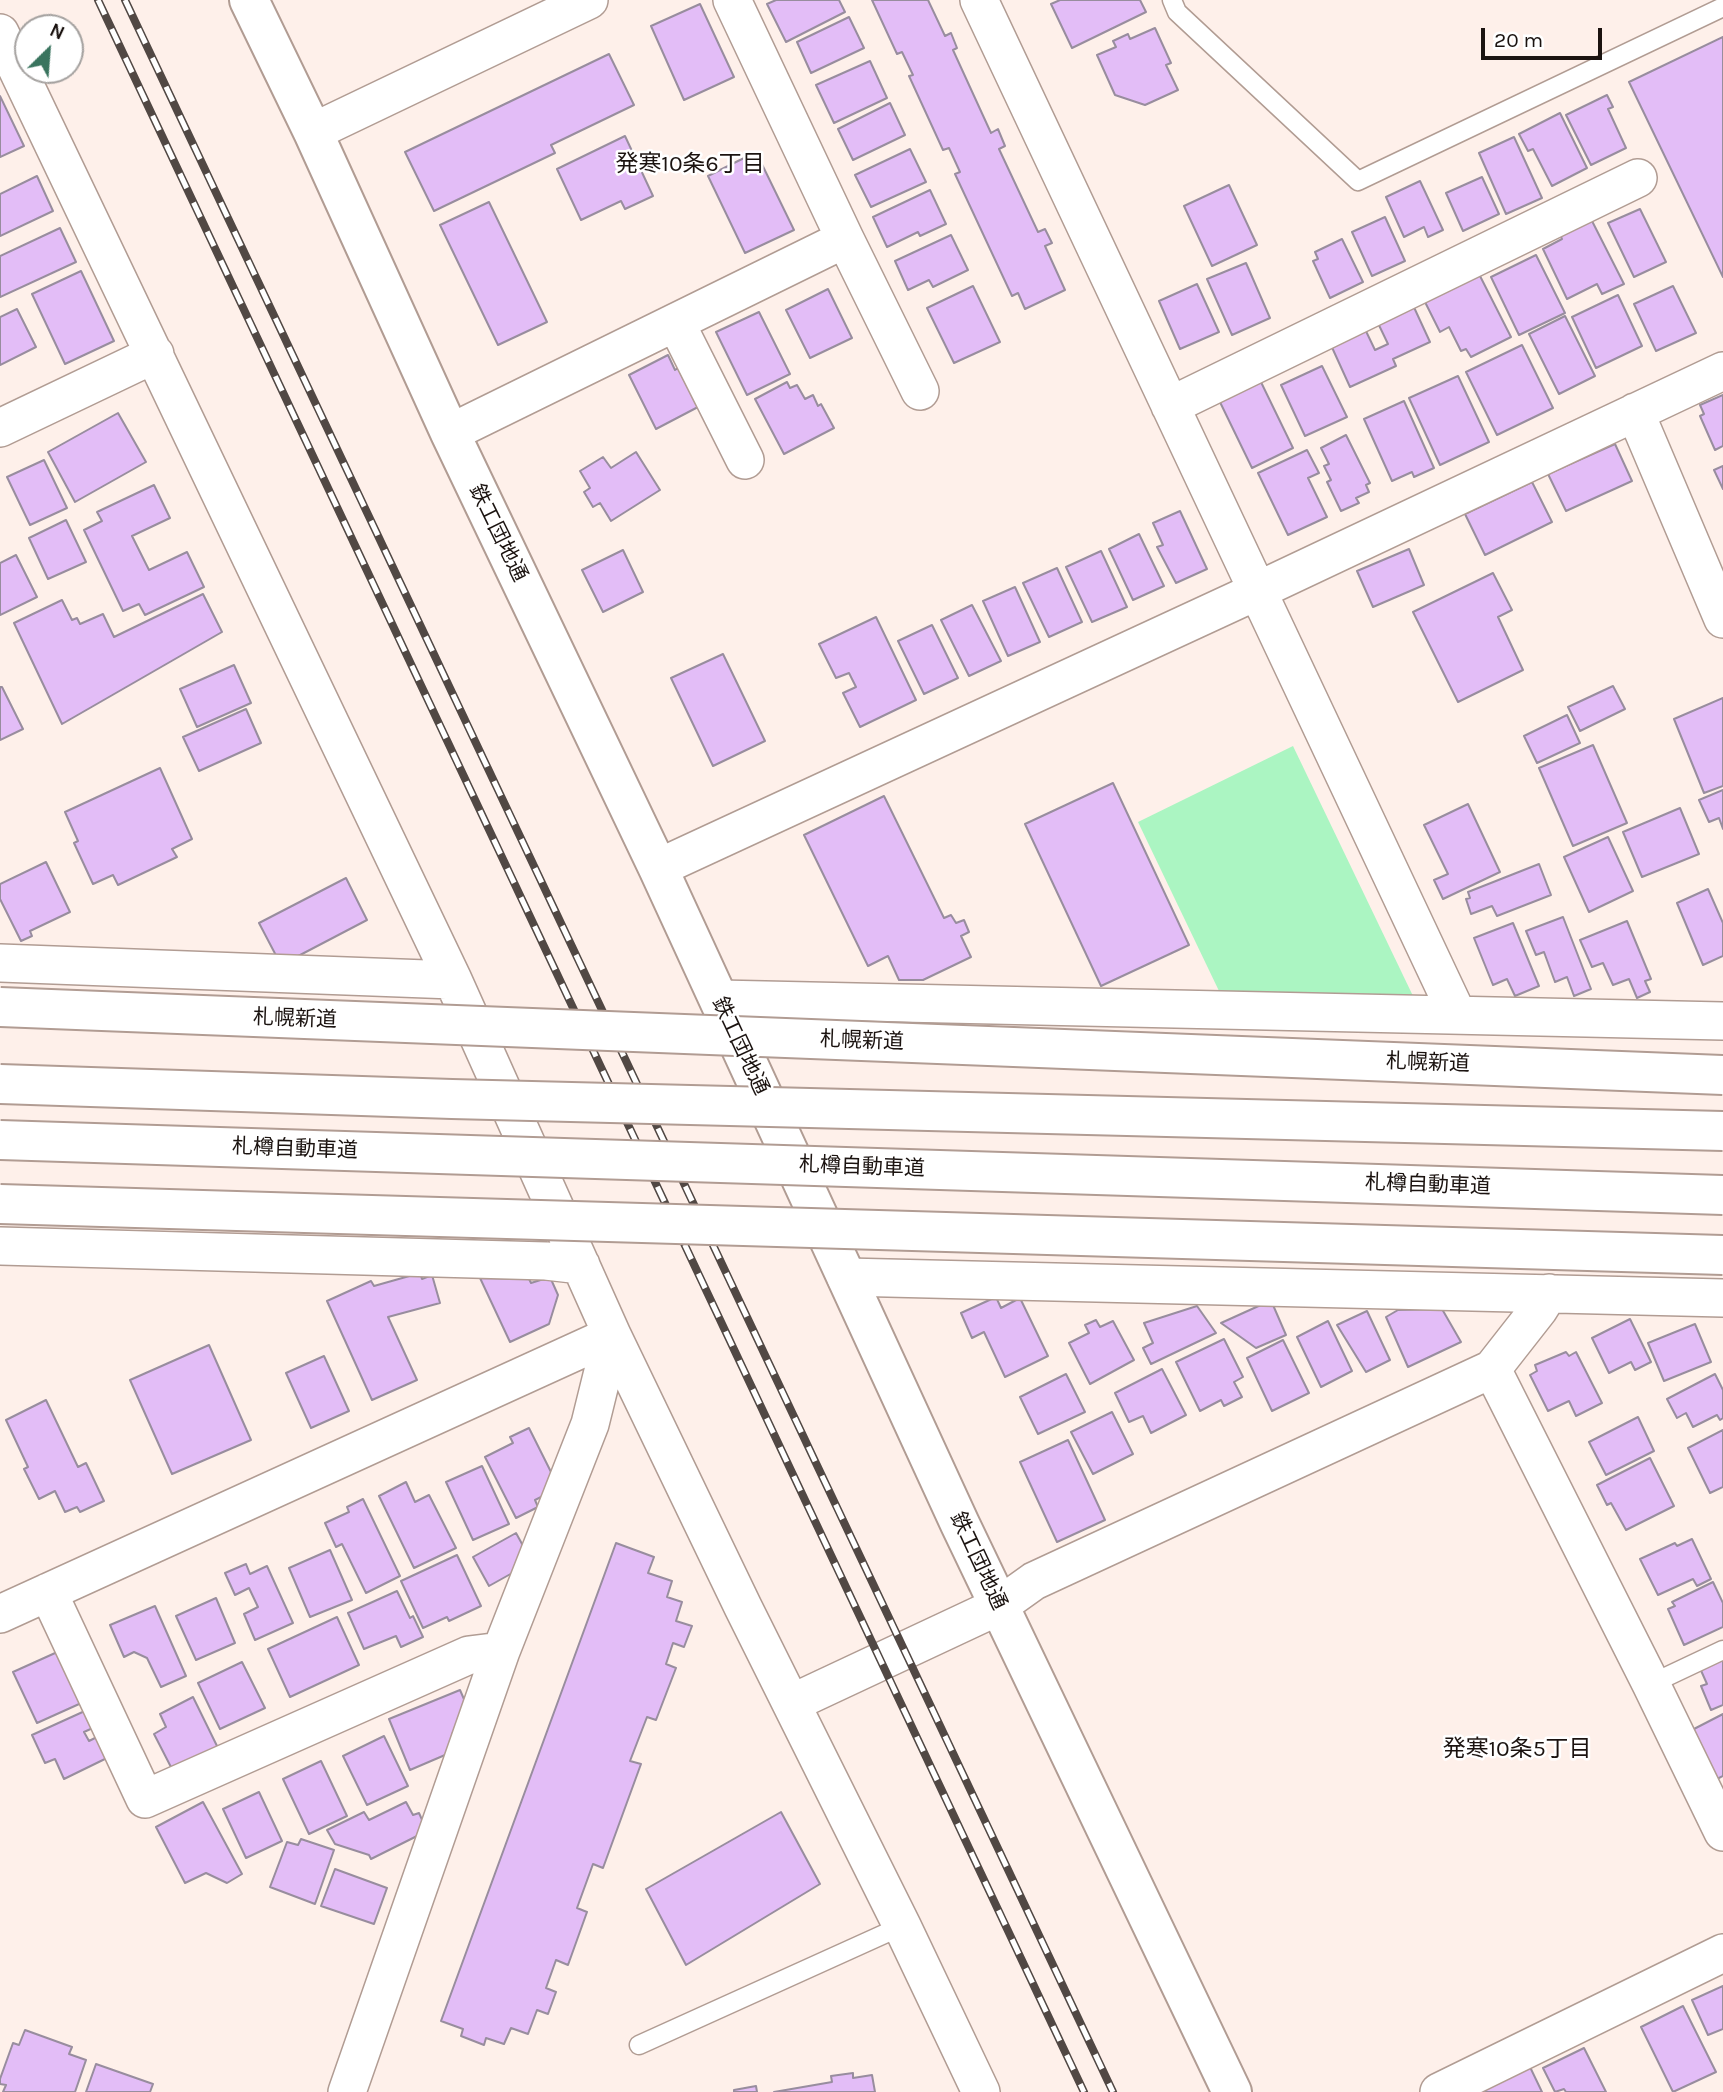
<!DOCTYPE html>
<meta charset="utf-8">
<style>
body{margin:0}
#map{position:relative;width:1723px;height:2092px;overflow:hidden;background:#fef0ea;font-family:Karla,sans-serif}
canvas{display:block}
.north{position:absolute;left:14px;top:14px;width:70px;height:70px;box-sizing:border-box;background:#fff;border:2px solid #a4a19f;border-radius:50%;rotate:25deg;font-size:19px;font-weight:700;line-height:28px;text-align:center;color:#1b1310}
.north::after{content:'';display:block;margin:auto;width:24px;height:32px;background:#39745e;clip-path:polygon(50% 0,100% 100%,50% 72%,0 100%)}
.scale{position:absolute;left:1481px;top:28px;width:121px;height:32px;box-sizing:border-box;border:4px solid #1b1310;border-top:0;padding-left:9px;font-size:21px;line-height:24px;white-space:nowrap;color:#1b1310;-webkit-text-stroke:5px #fff;paint-order:stroke}
</style>
<div id="map">
<canvas width="1723" height="2092"></canvas>
<div class="north">N</div>
<div class="scale">20 m</div>
</div>
<script>
const g = document.querySelector('canvas').getContext('2d');
g.lineJoin = 'round';
function fillPath(path, color) { g.fillStyle = color; g.fill(path, 'evenodd'); }
function trace(path, color, width, dash) { g.strokeStyle = color; g.lineWidth = width; g.lineCap = dash ? 'butt' : 'round'; g.setLineDash(dash || []); g.stroke(path); }
function drawText(font, color, halo, rows, align = 'center') {
  g.font = font + ' Karla,"Noto Sans JP",sans-serif'; g.lineWidth = 5; g.setLineDash([]); g.textBaseline = 'middle'; g.strokeStyle = halo; g.fillStyle = color; for (const [text, x, y, turn = 0] of rows) {
    g.save(); g.translate(x, y); g.rotate((+turn || 0) * Math.PI / 180); g.textAlign = isNaN(turn) ? turn : align; if (halo) g.strokeText(text, 0, 0); g.fillText(text, 0, 0); g.restore();
  }
}
const green = new Path2D(`
 M1293,746L1413,996L1219,991L1138,822Z`);
const building = new Path2D(`
 M776,0H839L845,12L786,42L767,4Z
 M872,0H928L945,36L951,33L957,48L953,50L991,133L998,129L1005,146L999,149L1038,232L1045,229L1052,243L1045,246L1065,290L1025,309L1018,293L1012,296L955,174L960,172L949,148L943,150L909,76L913,75L902,52L897,54Z
 M1060,0H1140L1146,12L1072,48L1051,4Z
 M700,4L734,77L684,100L651,26Z
 M849,17L864,48L811,73L797,42Z
 M1155,28L1171,63L1166,65L1178,90L1145,105L1115,95L1097,55L1116,47L1113,41L1128,34L1130,39Z
 M1723,37V277L1629,82Z
 M609,54L634,105L551,145L555,153L434,211L405,152Z
 M870,61L887,98L834,123L816,85Z
 M1607,95L1613,107L1608,109L1626,148L1591,165L1566,115Z
 M0,96L24,146L0,157Z
 M890,103L905,135L853,160L838,129Z
 M1560,113L1587,168L1552,186L1533,149L1528,151L1519,134Z
 M625,136L653,196L625,209L621,201L581,220L557,169Z
 M1514,137L1542,198L1506,214L1479,153Z
 M910,149L926,182L871,207L855,175Z
 M756,152L794,230L745,253L708,176Z
 M37,176L53,211L0,236V194Z
 M1482,177L1499,214L1463,231L1446,193Z
 M1420,181L1443,230L1428,237L1424,227L1404,237L1386,197Z
 M1229,185L1257,245L1212,266L1184,206Z
 M930,190L946,224L920,236L918,232L887,247L873,217Z
 M489,202L547,322L498,345L440,225Z
 M1640,209L1666,262L1634,277L1608,223Z
 M1385,217L1405,261L1372,276L1352,232Z
 M1591,219L1624,284L1602,294L1597,284L1567,299L1543,249L1562,239L1560,234Z
 M60,228L76,262L0,297V256Z
 M951,235L968,270L933,287L929,280L908,290L895,261Z
 M1342,239L1363,282L1330,298L1313,261L1318,259L1315,252Z
 M1536,255L1565,313L1519,335L1491,277Z
 M1246,263L1270,318L1232,335L1207,279Z
 M81,271L114,341L65,364L32,294Z
 M1479,274L1511,337L1471,357L1466,349L1461,351L1449,327L1440,332L1425,302Z
 M1197,284L1219,332L1180,349L1159,301Z
 M973,286L1000,342L954,363L927,308Z
 M1673,286L1696,333L1656,351L1634,304Z
 M828,289L852,338L810,358L786,310Z
 M1618,295L1642,346L1596,368L1572,317Z
 M1412,303L1430,342L1393,359L1396,366L1350,387L1330,343L1364,327L1375,350L1388,344L1376,319Z
 M17,309L36,347L0,365V317Z
 M759,312L790,374L747,395L716,332Z
 M1565,316L1595,376L1559,394L1529,334Z
 M1522,345L1553,408L1497,435L1466,372Z
 M668,355L675,370L678,368L698,407L656,429L629,375Z
 M1322,366L1347,417L1305,436L1281,385Z
 M1458,376L1489,442L1440,465L1409,398Z
 M1259,378L1293,448L1252,468L1218,398Z
 M787,382L790,388L797,385L805,399L813,395L818,406L821,404L834,428L784,454L755,399Z
 M1723,395V446L1715,450L1700,416L1704,414L1700,405Z
 M1404,401L1434,468L1414,477L1412,472L1392,481L1364,419Z
 M118,413L146,462L75,502L48,452Z
 M1346,435L1370,483L1366,485L1369,492L1356,498L1359,503L1341,511L1327,482L1331,480L1324,466L1329,464L1321,448Z
 M1615,444L1632,481L1566,511L1548,474Z
 M1307,450L1319,473L1308,478L1327,517L1288,535L1258,473Z
 M636,452L660,490L611,521L600,503L593,507L584,492L590,488L580,471L603,457L611,468Z
 M44,460L67,508L30,525L7,477Z
 M1723,466V489L1714,470Z
 M1532,482L1552,522L1485,555L1465,514Z
 M154,485L170,518L132,536L149,570L187,552L204,587L145,615L139,604L123,611L84,530L102,521L97,512Z
 M1180,511L1207,569L1176,583L1157,547L1163,545L1153,523Z
 M66,520L86,562L48,579L29,538Z
 M1139,534L1164,586L1133,600L1109,549Z
 M1409,549L1424,585L1373,607L1357,571Z
 M623,550L643,592L603,612L582,570Z
 M1101,551L1127,607L1092,622L1066,567Z
 M16,555L37,597L0,615V563Z
 M1057,568L1082,622L1049,637L1023,583Z
 M1493,573L1512,610L1498,617L1523,670L1458,702L1413,612Z
 M1015,587L1040,642L1008,656L983,601Z
 M203,594L222,632L62,724L14,623L62,600L72,620L77,618L80,624L103,614L114,637Z
 M972,605L1001,661L969,676L941,620Z
 M876,617L916,700L860,727L843,693L856,687L849,673L836,678L819,644Z
 M932,625L958,678L924,694L898,641Z
 M723,654L765,741L713,766L671,678Z
 M234,665L251,703L197,727L180,689Z
 M1613,686L1625,709L1580,731L1568,707Z
 M0,687H2L23,729L0,740Z
 M1723,698V786L1704,793L1674,719Z
 M246,709L261,743L199,771L183,737Z
 M1567,715L1580,743L1537,763L1524,736Z
 M1593,745L1627,823L1573,846L1539,768Z
 M160,768L192,839L172,849L177,857L118,885L113,875L93,884L74,843L78,841L65,812Z
 M1113,783L1189,945L1101,986L1025,824Z
 M1723,790V829L1719,818L1709,822L1699,800Z
 M884,796L944,918L951,915L956,923L964,920L969,932L961,936L971,957L923,980H899L888,956L868,966L804,835Z
 M1468,804L1500,872L1443,899L1434,880L1448,874L1424,825Z
 M1680,808L1699,854L1642,877L1623,832Z
 M1608,837L1633,891L1589,912L1564,857Z
 M46,862L70,912L30,931L32,936L21,941L0,899V884Z
 M1539,864L1551,895L1497,916L1492,906L1471,914L1466,899L1470,898L1468,892Z
 M346,878L367,920L281,965L259,923Z
 M1708,889L1723,923V956L1703,965L1677,903Z
 M1563,917L1591,989L1574,996L1567,977L1555,982L1544,952L1536,955L1526,931Z
 M1627,921L1651,979L1645,981L1650,992L1637,998L1629,979L1613,985L1603,963L1592,967L1580,940Z
 M1513,923L1539,986L1515,996L1507,979L1493,985L1474,938Z
 M420,1273L422,1279L432,1275L440,1303L388,1317L417,1380L372,1400L327,1301L371,1281L374,1286Z
 M550,1277L558,1295L549,1324L510,1342L480,1278L529,1279L531,1283Z
 M996,1297L1001,1308L1020,1298L1048,1356L1005,1377L984,1332L972,1338L961,1313Z
 M1263,1304L1273,1305L1286,1335L1256,1348L1221,1323Z
 M1197,1306L1216,1333L1151,1364L1143,1348L1153,1343L1144,1323Z
 M1442,1309L1461,1342L1408,1367L1386,1317L1398,1310Z
 M1367,1311L1390,1360L1366,1372L1337,1325Z
 M1630,1319L1651,1362L1635,1370L1631,1362L1609,1373L1592,1338Z
 M1096,1320L1100,1327L1113,1321L1134,1360L1090,1384L1069,1343L1089,1333L1085,1325Z
 M1328,1321L1352,1371L1321,1387L1297,1337Z
 M1695,1324L1711,1362L1664,1381L1648,1343Z
 M1224,1339L1243,1377L1234,1382L1242,1397L1224,1406L1221,1400L1200,1411L1176,1362Z
 M1283,1340L1309,1393L1272,1411L1247,1358Z
 M209,1345L251,1440L172,1474L130,1380Z
 M1566,1352L1569,1356L1576,1352L1602,1403L1576,1416L1569,1401L1548,1411L1530,1375L1537,1371L1535,1365Z
 M324,1356L349,1411L311,1428L286,1373Z
 M1162,1369L1186,1415L1151,1433L1143,1416L1129,1422L1115,1393Z
 M1066,1374L1085,1412L1038,1434L1020,1397Z
 M1715,1374L1723,1390V1418L1720,1420L1717,1415L1693,1427L1686,1413L1677,1418L1667,1399Z
 M46,1400L78,1467L86,1463L104,1501L80,1512L77,1507L65,1512L55,1491L39,1499L24,1469L28,1467L6,1420Z
 M1112,1412L1133,1454L1093,1474L1071,1432Z
 M1638,1417L1654,1451L1606,1475L1589,1442Z
 M529,1428L559,1488L535,1500L538,1507L516,1518L485,1457L513,1443L510,1437Z
 M1723,1430V1487L1710,1493L1688,1448Z
 M1068,1440L1105,1520L1057,1542L1020,1462Z
 M1650,1458L1674,1506L1626,1530L1611,1503L1607,1505L1597,1485Z
 M482,1466L509,1524L473,1540L446,1482Z
 M406,1482L415,1502L429,1495L456,1548L414,1568L379,1496Z
 M363,1499L400,1576L366,1593L342,1544L336,1547L325,1523L349,1512L347,1507Z
 M516,1533L532,1562L489,1586L473,1557Z
 M1692,1539L1711,1579L1697,1586L1693,1579L1658,1595L1640,1559L1675,1543L1677,1546Z
 M616,1543L654,1557L648,1573L672,1581L667,1597L682,1602L676,1621L692,1626L684,1647L673,1643L666,1664L676,1668L656,1720L647,1717L630,1761L641,1764L603,1868L593,1864L577,1908L587,1912L568,1965L556,1960L546,1988L556,1992L548,2014L537,2010L528,2034L511,2028L504,2044L486,2038L484,2045L461,2036L463,2029L441,2021Z
 M330,1550L352,1600L310,1617L289,1568Z
 M457,1555L481,1606L449,1621L447,1617L423,1628L401,1581Z
 M246,1564L250,1574L267,1566L293,1623L255,1640L244,1614L258,1607L249,1588L235,1595L225,1573Z
 M1713,1582L1723,1603V1627L1684,1645L1668,1609L1675,1606L1672,1602Z
 M397,1591L410,1618L413,1616L423,1637L401,1647L396,1636L364,1649L348,1613Z
 M216,1598L235,1643L196,1660L176,1616Z
 M155,1606L186,1676L161,1687L147,1658L134,1652L124,1657L110,1625Z
 M337,1617L359,1665L290,1697L268,1649Z
 M64,1649L88,1700L37,1723L13,1672Z
 M1723,1656V1705L1711,1710L1701,1686L1707,1684L1699,1666Z
 M242,1662L265,1708L220,1729L198,1683Z
 M460,1690L470,1713L452,1734L459,1749L410,1770L389,1719Z
 M193,1697L218,1748L173,1771L154,1734L166,1727L160,1714Z
 M87,1710L95,1727L84,1732L89,1741L99,1736L109,1757L64,1779L55,1759L45,1763L32,1735Z
 M1723,1714V1776L1717,1779L1692,1730Z
 M384,1736L408,1786L367,1805L343,1756Z
 M321,1761L347,1816L309,1834L283,1779Z
 M259,1792L282,1841L246,1858L223,1809Z
 M203,1802L242,1874L227,1883L206,1873L185,1883L156,1827Z
 M406,1802L413,1815L419,1813L427,1831L371,1859L369,1855L335,1844L327,1830L364,1812L369,1820Z
 M781,1812L820,1884L686,1965L646,1889Z
 M301,1839L334,1850L315,1904L270,1887L287,1842L298,1845Z
 M335,1869L387,1888L374,1924L321,1906Z
 M1723,1986V2029L1708,2035L1692,2000Z
 M1683,2006L1716,2072L1673,2092L1641,2027Z
 M25,2030L72,2047L69,2054L86,2060L75,2092H3L6,2085L0,2084V2079L13,2043L19,2045Z
 M1584,2048L1606,2092H1566L1564,2089L1555,2092L1543,2068Z
 M96,2064L153,2084L150,2092H86Z
 M1530,2067L1542,2092H1476Z
 M853,2073V2078L872,2075L875,2092H774L832,2082L831,2076Z
 M756,2086L757,2092H734V2090Z`);
const lane = new Path2D(`
 M1172,0L1177,12L1358,181L1723,7
 M1651,1684L1723,1650
 M639,2045L902,1926`);
const street = new Path2D(`
 M732,0L845,239L920,391
 M979,0L1457,1014
 M0,33L453,980L612,1335L743,1607L902,1926L981,2092
 M313,132L589,0
 M676,323L745,460
 M1170,406L1638,178
 M1635,412L1723,619
 M0,428L155,354
 M450,433L845,239
 M658,868L1257,591L1723,371
 M0,963L453,980
 M719,999L1723,1021
 M0,1246L546,1261L581,1265
 M846,1277L1723,1298
 M1492,1369L1651,1684L1723,1832
 M48,1592L145,1799L469,1655L501,1651
 M0,1614L612,1335
 M792,1703L999,1606L1034,1581L1492,1369L1539,1309L1549,1293
 M347,2092L501,1651L590,1424L612,1335
 M1439,2092L1723,1953`);
const secondary = new Path2D(`
 M249,0L313,132L450,433L658,868L960,1524L1232,2092`);
const rail = new Path2D(`
 M98,0L1084,2092
 M125,0L1113,2092`);
const highwayBridge = new Path2D(`
 M0,1007L1723,1075
 M0,1084L452,1099L1723,1131
 M0,1140L1723,1195
 M0,1204L1723,1255`);
const streetNames = [
 ["鉄工団地通",498,533,64],
 ["札幌新道",295,1019,2],
 ["札幌新道",862,1041,2],
 ["鉄工団地通",740,1046,65],
 ["札幌新道",1428,1063,2],
 ["札樽自動車道",295,1149,2],
 ["札樽自動車道",862,1167,2],
 ["札樽自動車道",1428,1185,2],
 ["鉄工団地通",978,1561,65]
];
const neighbourhoodNames = [
 ["発寒10条6丁目",690,164],
 ["発寒10条5丁目",1517,1749]
];
fillPath(green, '#abf5c2');
fillPath(building, '#e3bdf7');
trace(building, '#988d9e', 2);
trace(lane, '#b19c93', 21);
trace(street, '#b19c93', 40);
trace(secondary, '#b19c93', 42);
trace(lane, '#fff', 18);
trace(street, '#fff', 37);
trace(secondary, '#fff', 38);
trace(rail, '#514844', 8);
trace(rail, '#fff', 5, [16]);
trace(highwayBridge, '#b19c93', 42, []);
trace(highwayBridge, '#fff', 38);
drawText('21px', '#1b1310', '#fff', streetNames);
drawText('23px', '#1b1310', '#fff', neighbourhoodNames);
</script>
